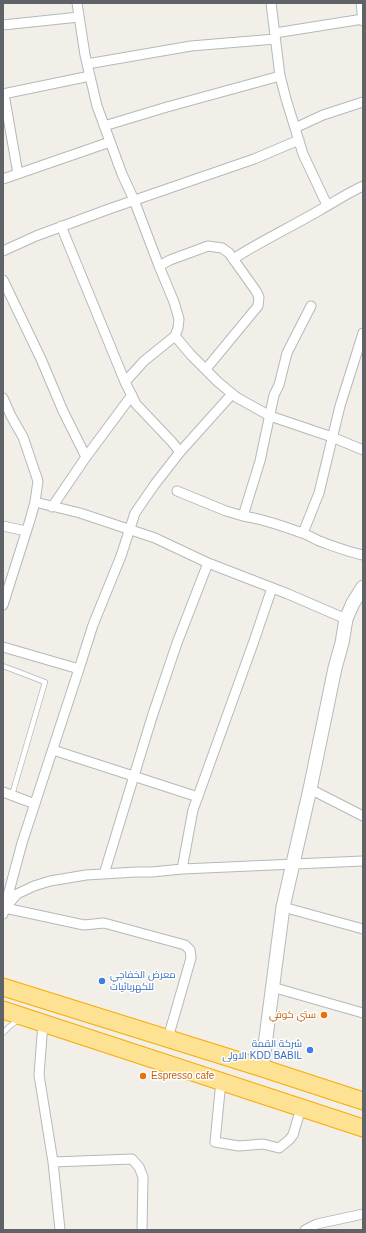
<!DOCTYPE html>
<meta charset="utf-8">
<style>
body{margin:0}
#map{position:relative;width:366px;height:1233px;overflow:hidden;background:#f1efe8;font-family:Helvetica,sans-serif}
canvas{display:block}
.frame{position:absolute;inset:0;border:4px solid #5f6368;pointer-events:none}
</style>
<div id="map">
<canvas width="366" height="1233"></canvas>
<div class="frame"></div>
</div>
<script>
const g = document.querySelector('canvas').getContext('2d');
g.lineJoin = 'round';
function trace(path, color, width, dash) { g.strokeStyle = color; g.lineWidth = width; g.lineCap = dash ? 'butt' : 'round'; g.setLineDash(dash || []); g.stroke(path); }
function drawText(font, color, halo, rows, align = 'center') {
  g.font = font + ' Helvetica,Cairo,sans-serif'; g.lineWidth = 3; g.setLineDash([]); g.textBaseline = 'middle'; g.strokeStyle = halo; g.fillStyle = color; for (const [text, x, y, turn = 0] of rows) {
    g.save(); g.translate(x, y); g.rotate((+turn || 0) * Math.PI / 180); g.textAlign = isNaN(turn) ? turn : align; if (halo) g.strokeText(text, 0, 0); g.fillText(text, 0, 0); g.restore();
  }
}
const lane = new Path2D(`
 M3,666L45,682L12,795
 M3,1033L9,1027L18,1020`);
const street = new Path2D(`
 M271,3L280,76L286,99L303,154L327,205
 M361,3L363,21
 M3,25L79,17
 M275,33L363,19
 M87,64L191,46L275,39
 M3,94L90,76
 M4,94L18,174
 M104,126L167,107L280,76
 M295,128L323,115L363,102
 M3,179L110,142
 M61,226L125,382L144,361L175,336L178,328L179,319L174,302L159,266L134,200L122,174L97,106L85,55L77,3
 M3,251L36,236L109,209L254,159L299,140
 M233,259C261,241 291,227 320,210C334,202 348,193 363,186
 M159,266L170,260L208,246L222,248L229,253L256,291L259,297L258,306L206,369
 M3,280L41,359L63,411L86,457
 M175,336L191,355L218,382L236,397L270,416L332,437L363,450
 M125,382L136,404L172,442L180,452
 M3,398L11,416L23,437L38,481L35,502L30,520L3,605
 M177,491L226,511L243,516L260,461L274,395L279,385L287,353L311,306
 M35,502L80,513L155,538L208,563L288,594L346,619
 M52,507L86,457L132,395
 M243,516C263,519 283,526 302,533C308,535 313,538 319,541C333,546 348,552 363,555
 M3,526L26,531
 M303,533L319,493L340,406L363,333
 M3,647L79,669
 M53,750L198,797
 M310,789L363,816
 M3,792L35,804
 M182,869L193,810L254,641L272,588
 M104,874L152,717L177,643L208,563
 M283,907L363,929
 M3,914L22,843L79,669L93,625L121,556L135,513L155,484L180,452L232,394
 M272,987L363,1013
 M43,1023L39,1075L53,1162L60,1230
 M168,1038L191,958L190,950L185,945L104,923L84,925L5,908L17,894L34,886L50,881L86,875L136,872H152L182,869L363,861
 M221,1081L215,1142L239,1146L263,1144L279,1148L289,1140L293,1135L301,1108
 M53,1162L132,1159L139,1167L143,1177L142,1230
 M305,1230L317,1224L363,1214`);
const secondary = new Path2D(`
 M262,1068L283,907L310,789L335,668L342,643L346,619L353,603L363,587`);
const highway = new Path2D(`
 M3,987L262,1068L363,1101
 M3,1010L363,1128`);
const markers = [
 [102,981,4,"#3f7fe0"],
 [324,1015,4,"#e8710a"],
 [310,1050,4,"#3f7fe0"],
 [143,1076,4,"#e8710a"]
];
const shopNames = [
 ["معرض الخفاجي",110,975],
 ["للكهربائيات",110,987],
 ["شركة القمة",302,1044,"right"],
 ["الاولى KDD BABIL",302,1056,"right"]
];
const foodNames = [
 ["ستي كوفي",316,1015],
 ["Espresso cafe",151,1076,"left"]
];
trace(lane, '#b5b8bc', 6);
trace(street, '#b5b8bc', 11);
trace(secondary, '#b6babf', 15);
trace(highway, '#f9ab00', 19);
trace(lane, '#fff', 4.5);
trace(street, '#fff', 9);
trace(secondary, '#fff', 13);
trace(highway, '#fde293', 17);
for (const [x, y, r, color] of markers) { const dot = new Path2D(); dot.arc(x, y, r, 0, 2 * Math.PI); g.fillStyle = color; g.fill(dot); trace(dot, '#fff', 1.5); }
drawText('10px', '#366cbe', '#fff', shopNames, 'left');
drawText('10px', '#c56008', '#fff', foodNames, 'right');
</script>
